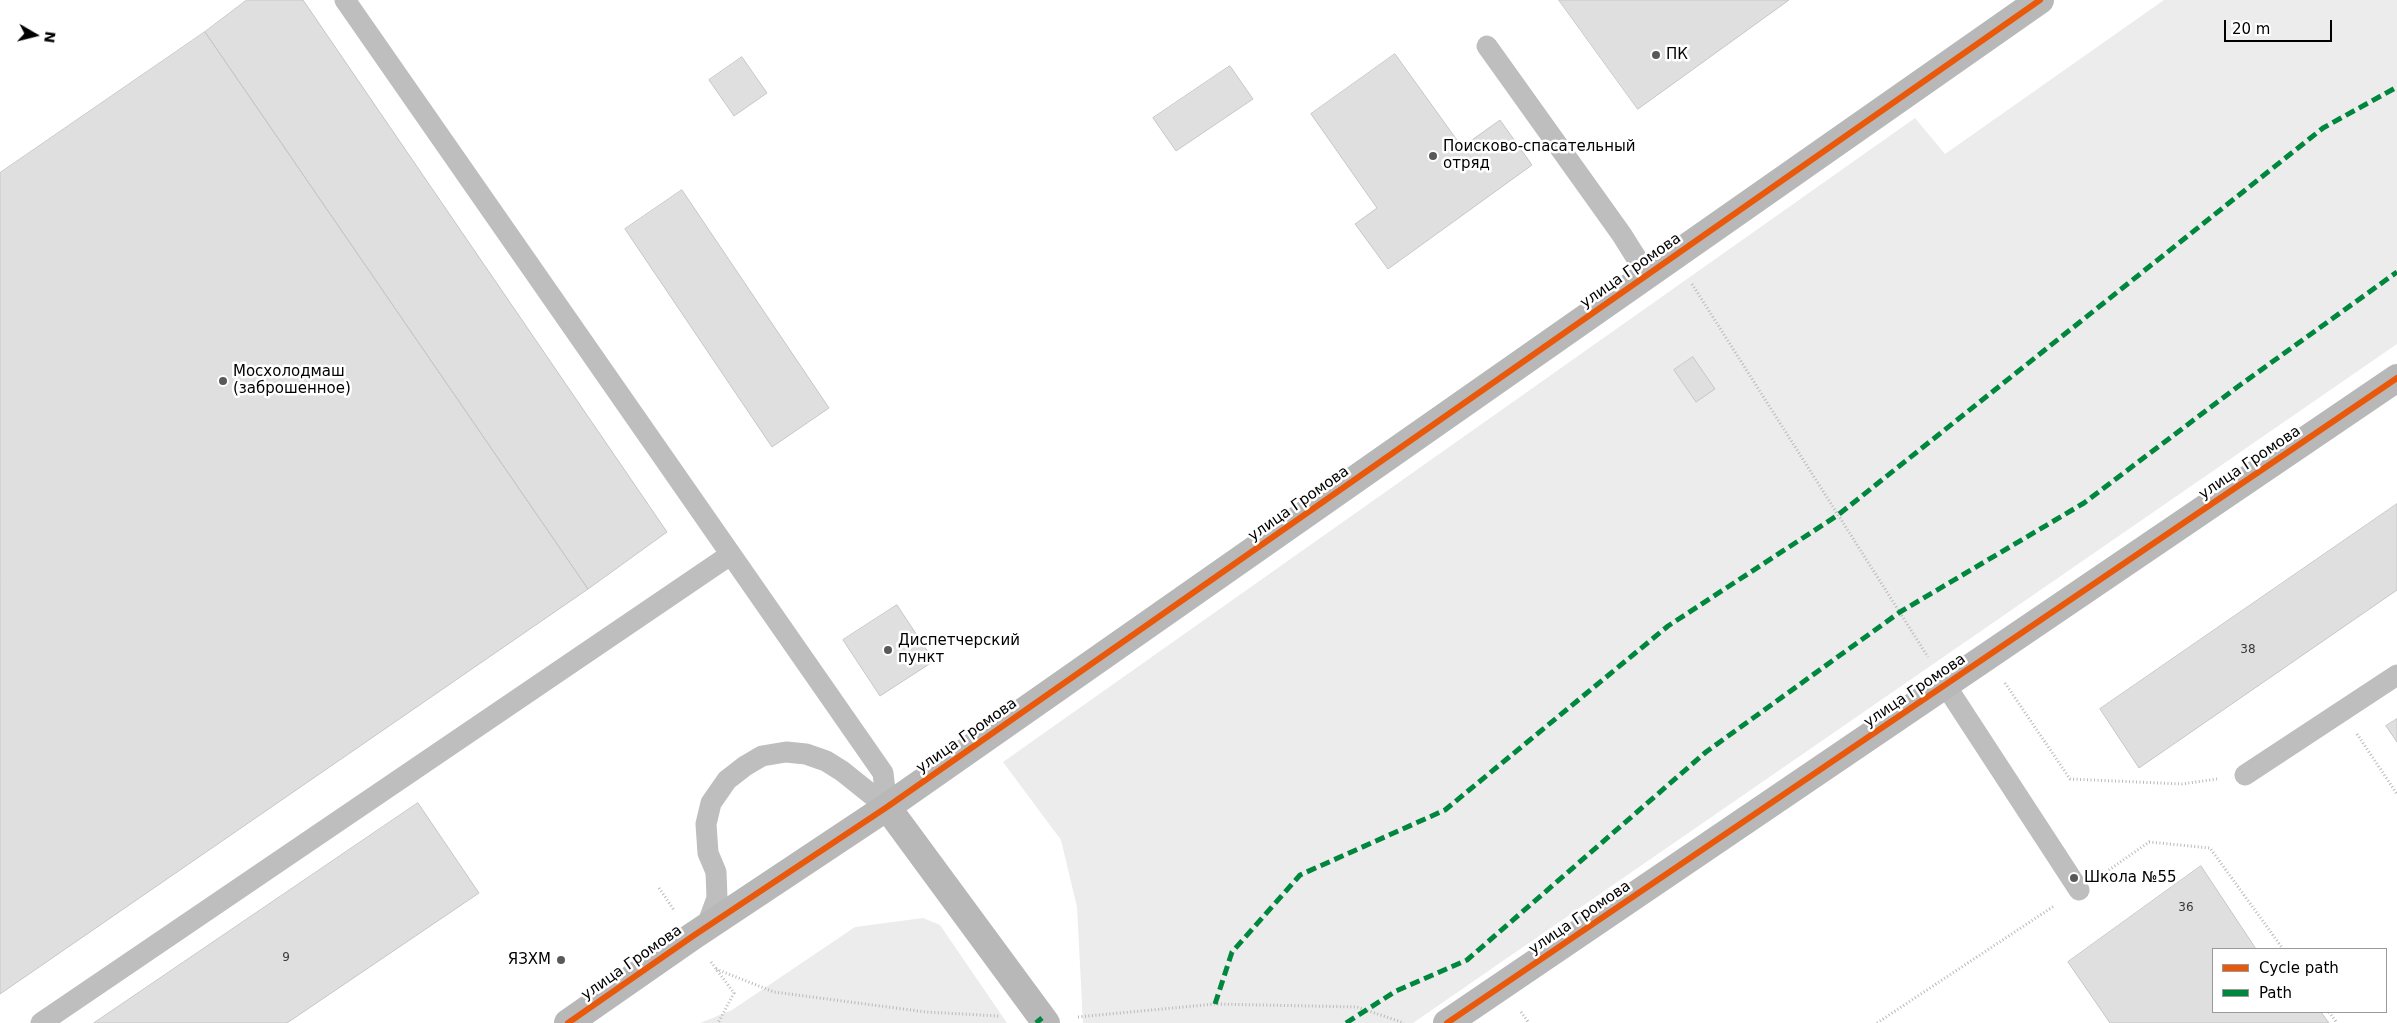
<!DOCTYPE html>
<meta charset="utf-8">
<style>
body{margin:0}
#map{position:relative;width:2397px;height:1023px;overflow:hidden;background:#fff;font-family:"DejaVu Sans",sans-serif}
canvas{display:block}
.legend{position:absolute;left:2212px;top:948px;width:175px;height:65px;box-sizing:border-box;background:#fff;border:1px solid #999;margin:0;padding:6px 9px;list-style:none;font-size:15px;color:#000}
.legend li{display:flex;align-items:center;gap:10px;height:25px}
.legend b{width:25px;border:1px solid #999}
.north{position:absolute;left:10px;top:10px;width:50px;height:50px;-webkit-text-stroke:4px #fff;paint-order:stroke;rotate:98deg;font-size:14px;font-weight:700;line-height:20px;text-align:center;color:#000}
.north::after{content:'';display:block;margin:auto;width:18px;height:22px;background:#000;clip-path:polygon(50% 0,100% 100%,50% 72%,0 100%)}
.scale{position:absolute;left:2224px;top:20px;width:108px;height:22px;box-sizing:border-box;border:2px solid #000;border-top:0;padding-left:6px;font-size:15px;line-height:18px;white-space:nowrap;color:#000;-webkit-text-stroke:4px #fff;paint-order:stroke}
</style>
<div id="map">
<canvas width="2397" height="1023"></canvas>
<ul class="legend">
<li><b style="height:6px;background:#e8590c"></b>Cycle path</li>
<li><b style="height:6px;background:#00873e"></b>Path</li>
</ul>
<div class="north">N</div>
<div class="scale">20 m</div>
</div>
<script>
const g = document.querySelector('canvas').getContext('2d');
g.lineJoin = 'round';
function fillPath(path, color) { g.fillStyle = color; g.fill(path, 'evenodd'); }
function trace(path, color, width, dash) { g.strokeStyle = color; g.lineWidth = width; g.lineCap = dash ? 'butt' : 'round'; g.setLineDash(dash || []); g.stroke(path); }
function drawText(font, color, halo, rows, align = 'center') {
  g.font = font + ' "DejaVu Sans",sans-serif'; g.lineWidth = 5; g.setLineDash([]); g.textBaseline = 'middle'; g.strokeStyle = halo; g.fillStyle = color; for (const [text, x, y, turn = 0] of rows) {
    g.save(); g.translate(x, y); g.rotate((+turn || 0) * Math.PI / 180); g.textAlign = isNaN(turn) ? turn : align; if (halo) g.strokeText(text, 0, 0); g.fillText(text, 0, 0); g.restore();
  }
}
const green = new Path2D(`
 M2164,0H2397V344L1413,1023H1083L1077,907L1061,840L1003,762L1915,118L1945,154Z
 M923,918L940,925L1007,1023H700L732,1010L855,927Z`);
const building = new Path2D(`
 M247,0H303L667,532L588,589L205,32Z
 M1559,0H1789L1638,109Z
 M205,32L588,589L0,994V173Z
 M1395,54L1462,147L1500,120L1532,165L1388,269L1355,224L1377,208L1311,114Z
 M742,57L767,93L734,116L709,80Z
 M1230,66L1253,99L1176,151L1153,118Z
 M682,190L829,408L772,447L625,229Z
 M1693,357L1715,389L1696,402L1674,370Z
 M2397,504V590L2139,768L2100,709Z
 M897,605L934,661L880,696L843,640Z
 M2397,719V742L2386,726Z
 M418,803L479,893L287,1023H94Z
 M2201,866L2256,949H2213V1012H2321L2329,1023H2110L2068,962Z`);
const path = new Path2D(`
 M1692,284L1928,657
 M2005,683L2070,779L2182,784L2217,779
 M2357,734L2397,794
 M2103,874L2149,842L2210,848L2283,949
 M659,888L674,910
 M711,962L734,993L718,1023
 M716,969L774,992L926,1012L999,1016
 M1521,1012L1529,1023
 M2329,1012L2337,1023
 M1078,1017L1215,1004L1357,1007L1404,1023
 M1877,1023L2054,906`);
const lane = new Path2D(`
 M345,0L883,773L887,807
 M1487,46L1622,235L1647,275
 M1946,686L2079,890
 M2245,775L2397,675
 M706,928L717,898L716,872L708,853L706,824L711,803L727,780L745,766L762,756L786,752L806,754L826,761L842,771L887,807
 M41,1023L730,555`);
const secondary = new Path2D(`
 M887,807L1046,1023
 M568,1023L693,936L887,807L2040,0
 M1447,1023L2397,378`);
const quiet = new Path2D(`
 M1215,1004L1232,952L1300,875L1445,810L1668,626L1838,515L2323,128L2397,87
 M1036,1023L1042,1018
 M1346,1023L1396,991L1467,960L1706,752L1900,612L2084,503L2236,388L2397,272`);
const cycleway = new Path2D(`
 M568,1023L693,936L887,807L2040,0
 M1447,1023L2397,378`);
const markers = [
 [1656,55,5,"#595959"],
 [1433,156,5,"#595959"],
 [223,381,5,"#595959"],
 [888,650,5,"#595959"],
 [2074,878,5,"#595959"],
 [561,960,5,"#595959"]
];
const numberNames = [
 ["38",2248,650],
 ["36",2186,908],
 ["9",286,958]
];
const poiNames = [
 ["ПК",1666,55],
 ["Поисково-спасательный",1443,147],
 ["отряд",1443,164],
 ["Мосхолодмаш",233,372],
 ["(заброшенное)",233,389],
 ["Диспетчерский",898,641],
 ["пункт",898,658],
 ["Школа №55",2084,878],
 ["ЯЗХМ",551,960,"right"]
];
const streetNames = [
 ["улица Громова",1631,271,-35],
 ["улица Громова",2250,463,-34],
 ["улица Громова",1299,504,-35],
 ["улица Громова",1915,691,-34],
 ["улица Громова",967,736,-35],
 ["улица Громова",1580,918,-34],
 ["улица Громова",632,963,-35]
];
fillPath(green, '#ececec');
fillPath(building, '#dfdfdf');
trace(building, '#c7c7c7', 1);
trace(path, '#b9b9b9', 3, [1, 2.5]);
trace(lane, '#bebebe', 21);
trace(secondary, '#b8b8b8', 28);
trace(quiet, '#00873e', 5, [10, 5]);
trace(cycleway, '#e8590c', 6);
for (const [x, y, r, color] of markers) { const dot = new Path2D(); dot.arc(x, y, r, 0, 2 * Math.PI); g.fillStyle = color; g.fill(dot); trace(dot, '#fff', 2); }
drawText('12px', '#383838', null, numberNames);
drawText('15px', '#000', '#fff', poiNames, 'left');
drawText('15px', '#000', '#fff', streetNames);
</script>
